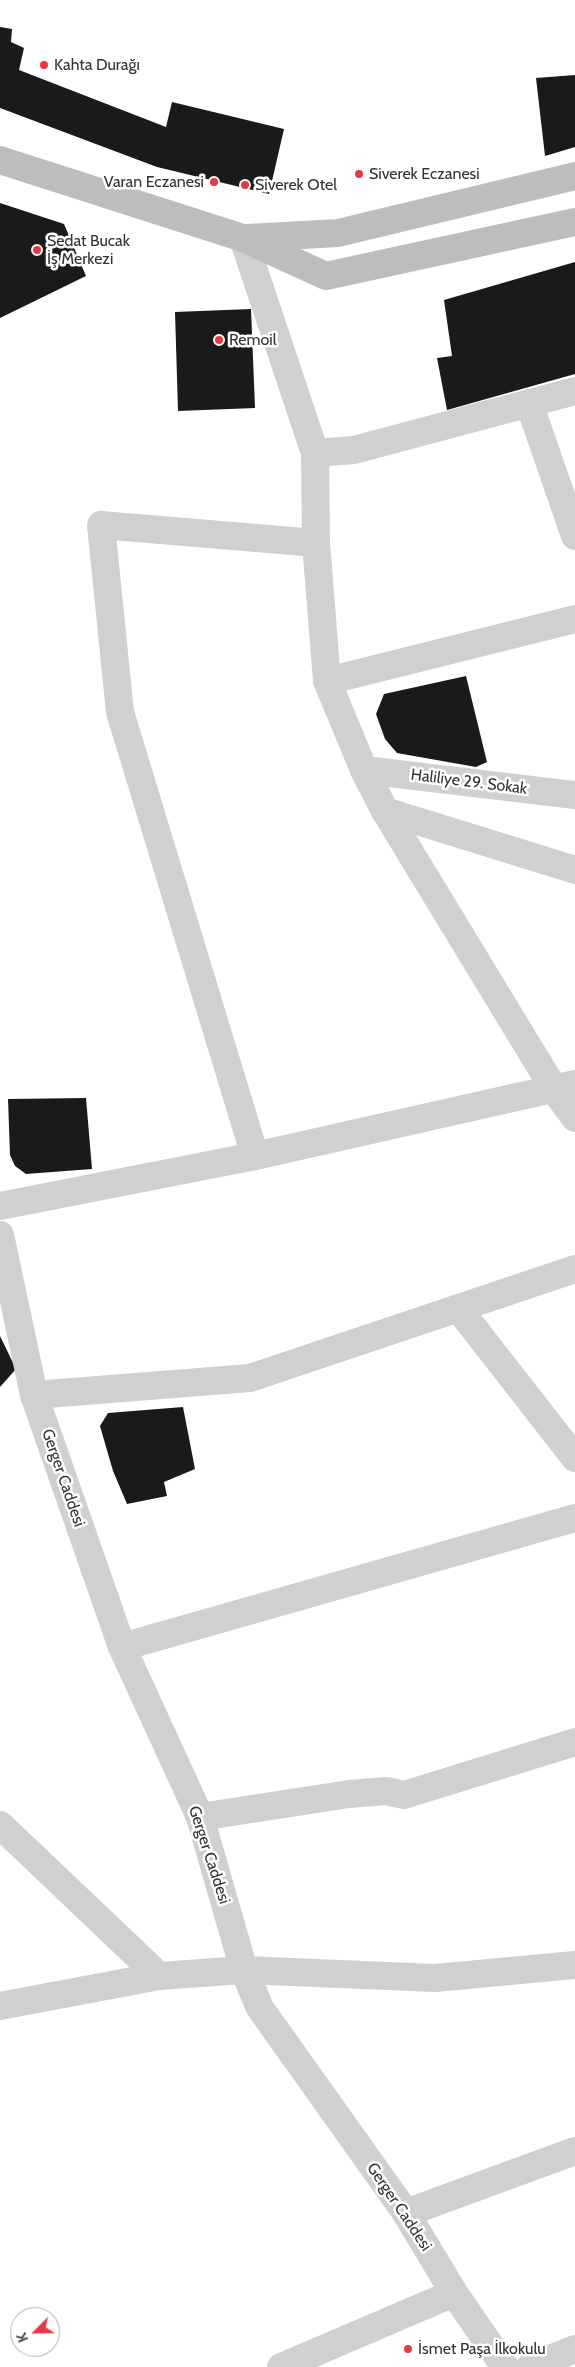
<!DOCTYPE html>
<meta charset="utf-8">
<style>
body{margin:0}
#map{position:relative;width:575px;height:2367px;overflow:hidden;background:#fff;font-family:Cabin,sans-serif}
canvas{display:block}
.north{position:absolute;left:10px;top:2307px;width:50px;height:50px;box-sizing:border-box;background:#fff;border:1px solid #adadad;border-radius:50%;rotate:247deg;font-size:14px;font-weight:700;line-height:20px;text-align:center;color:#333}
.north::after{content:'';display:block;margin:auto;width:18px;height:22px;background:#e63946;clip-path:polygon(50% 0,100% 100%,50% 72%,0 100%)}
</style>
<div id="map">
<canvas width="575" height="2367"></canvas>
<div class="north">K</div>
</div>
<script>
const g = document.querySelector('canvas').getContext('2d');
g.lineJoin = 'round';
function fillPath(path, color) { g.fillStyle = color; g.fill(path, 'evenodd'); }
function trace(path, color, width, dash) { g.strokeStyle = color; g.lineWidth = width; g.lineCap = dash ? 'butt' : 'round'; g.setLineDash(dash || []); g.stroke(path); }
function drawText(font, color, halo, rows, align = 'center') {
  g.font = font + ' Cabin,sans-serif'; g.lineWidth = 5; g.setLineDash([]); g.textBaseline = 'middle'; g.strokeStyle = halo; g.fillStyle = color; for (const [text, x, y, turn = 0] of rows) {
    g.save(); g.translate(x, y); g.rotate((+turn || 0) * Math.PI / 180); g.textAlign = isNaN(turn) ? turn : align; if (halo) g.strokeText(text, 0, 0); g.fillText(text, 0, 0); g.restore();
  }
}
const building = new Path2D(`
 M0,27L12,29L11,42L24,48L19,70L166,127L172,102L284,129L269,194L157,167L0,108Z
 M575,75V147L545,156L536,78Z
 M0,203L64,224L86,276L0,318Z
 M575,262V374L447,410L437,358L452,356L444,300Z
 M251,309L255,408L178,411L175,312Z
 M466,676L487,762L476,767L397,753L385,739L376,714L384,694Z
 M86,1098L92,1169L26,1174L15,1166L10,1155L8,1099Z
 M0,1336L16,1369L0,1387Z
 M183,1407L195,1469L164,1482L167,1496L127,1504L113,1471L100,1426L108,1413Z`);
const minor = new Path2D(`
 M529,403L575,536
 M327,681L575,619
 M364,770L575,795
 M255,1156L120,712L101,525L316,543
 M458,1308L575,1458
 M34,1395L250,1378L575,1269
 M122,1647L575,1518
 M200,1817L349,1794L386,1791L404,1795L575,1742
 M0,1825L159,1976
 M406,2213L575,2151
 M281,2367L454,2293
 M530,2367L575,2349`);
const tertiary = new Path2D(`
 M243,238L315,453L316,543L327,681L364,770L385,811L554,1089L575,1118
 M315,453L354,450L575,391
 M385,811L575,870
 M0,1206L255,1156L575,1084
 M0,1235L34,1395L122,1647L200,1817L244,1970L260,2008L406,2213L454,2293L505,2367
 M0,2006L159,1976L244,1970L435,1978L575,1965`);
const secondary = new Path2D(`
 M0,160L243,238L326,276L575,222
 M247,238L338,233L575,176`);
const markers = [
 [44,65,5,"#e63946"],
 [359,174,5,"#e63946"],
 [214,182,5,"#e63946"],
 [245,185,5,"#e63946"],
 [37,250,5,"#e63946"],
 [219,340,5,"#e63946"],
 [408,2349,5,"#e63946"]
];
const poiNames = [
 ["Kahta Durağı",54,65],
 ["Siverek Eczanesi",369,174],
 ["Varan Eczanesi",204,182,"right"],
 ["Siverek Otel",255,185],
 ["Sedat Bucak",47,241],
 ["İş Merkezi",47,259],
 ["Remoil",229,340],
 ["İsmet Paşa İlkokulu",418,2349]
];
const streetNames = [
 ["Haliliye 29. Sokak",469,782,7],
 ["Gerger Caddesi",63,1478,71],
 ["Gerger Caddesi",209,1855,72],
 ["Gerger Caddesi",399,2207,56]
];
fillPath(building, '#1a1a1a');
trace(minor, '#d0d0d0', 28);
trace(tertiary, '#d0d0d0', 28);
trace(secondary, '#bdbdbd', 28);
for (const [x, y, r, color] of markers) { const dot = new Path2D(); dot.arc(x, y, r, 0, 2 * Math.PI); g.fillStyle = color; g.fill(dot); trace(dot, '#fff', 2); }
drawText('16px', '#333', '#fff', poiNames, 'left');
drawText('16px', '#333', '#fff', streetNames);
</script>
